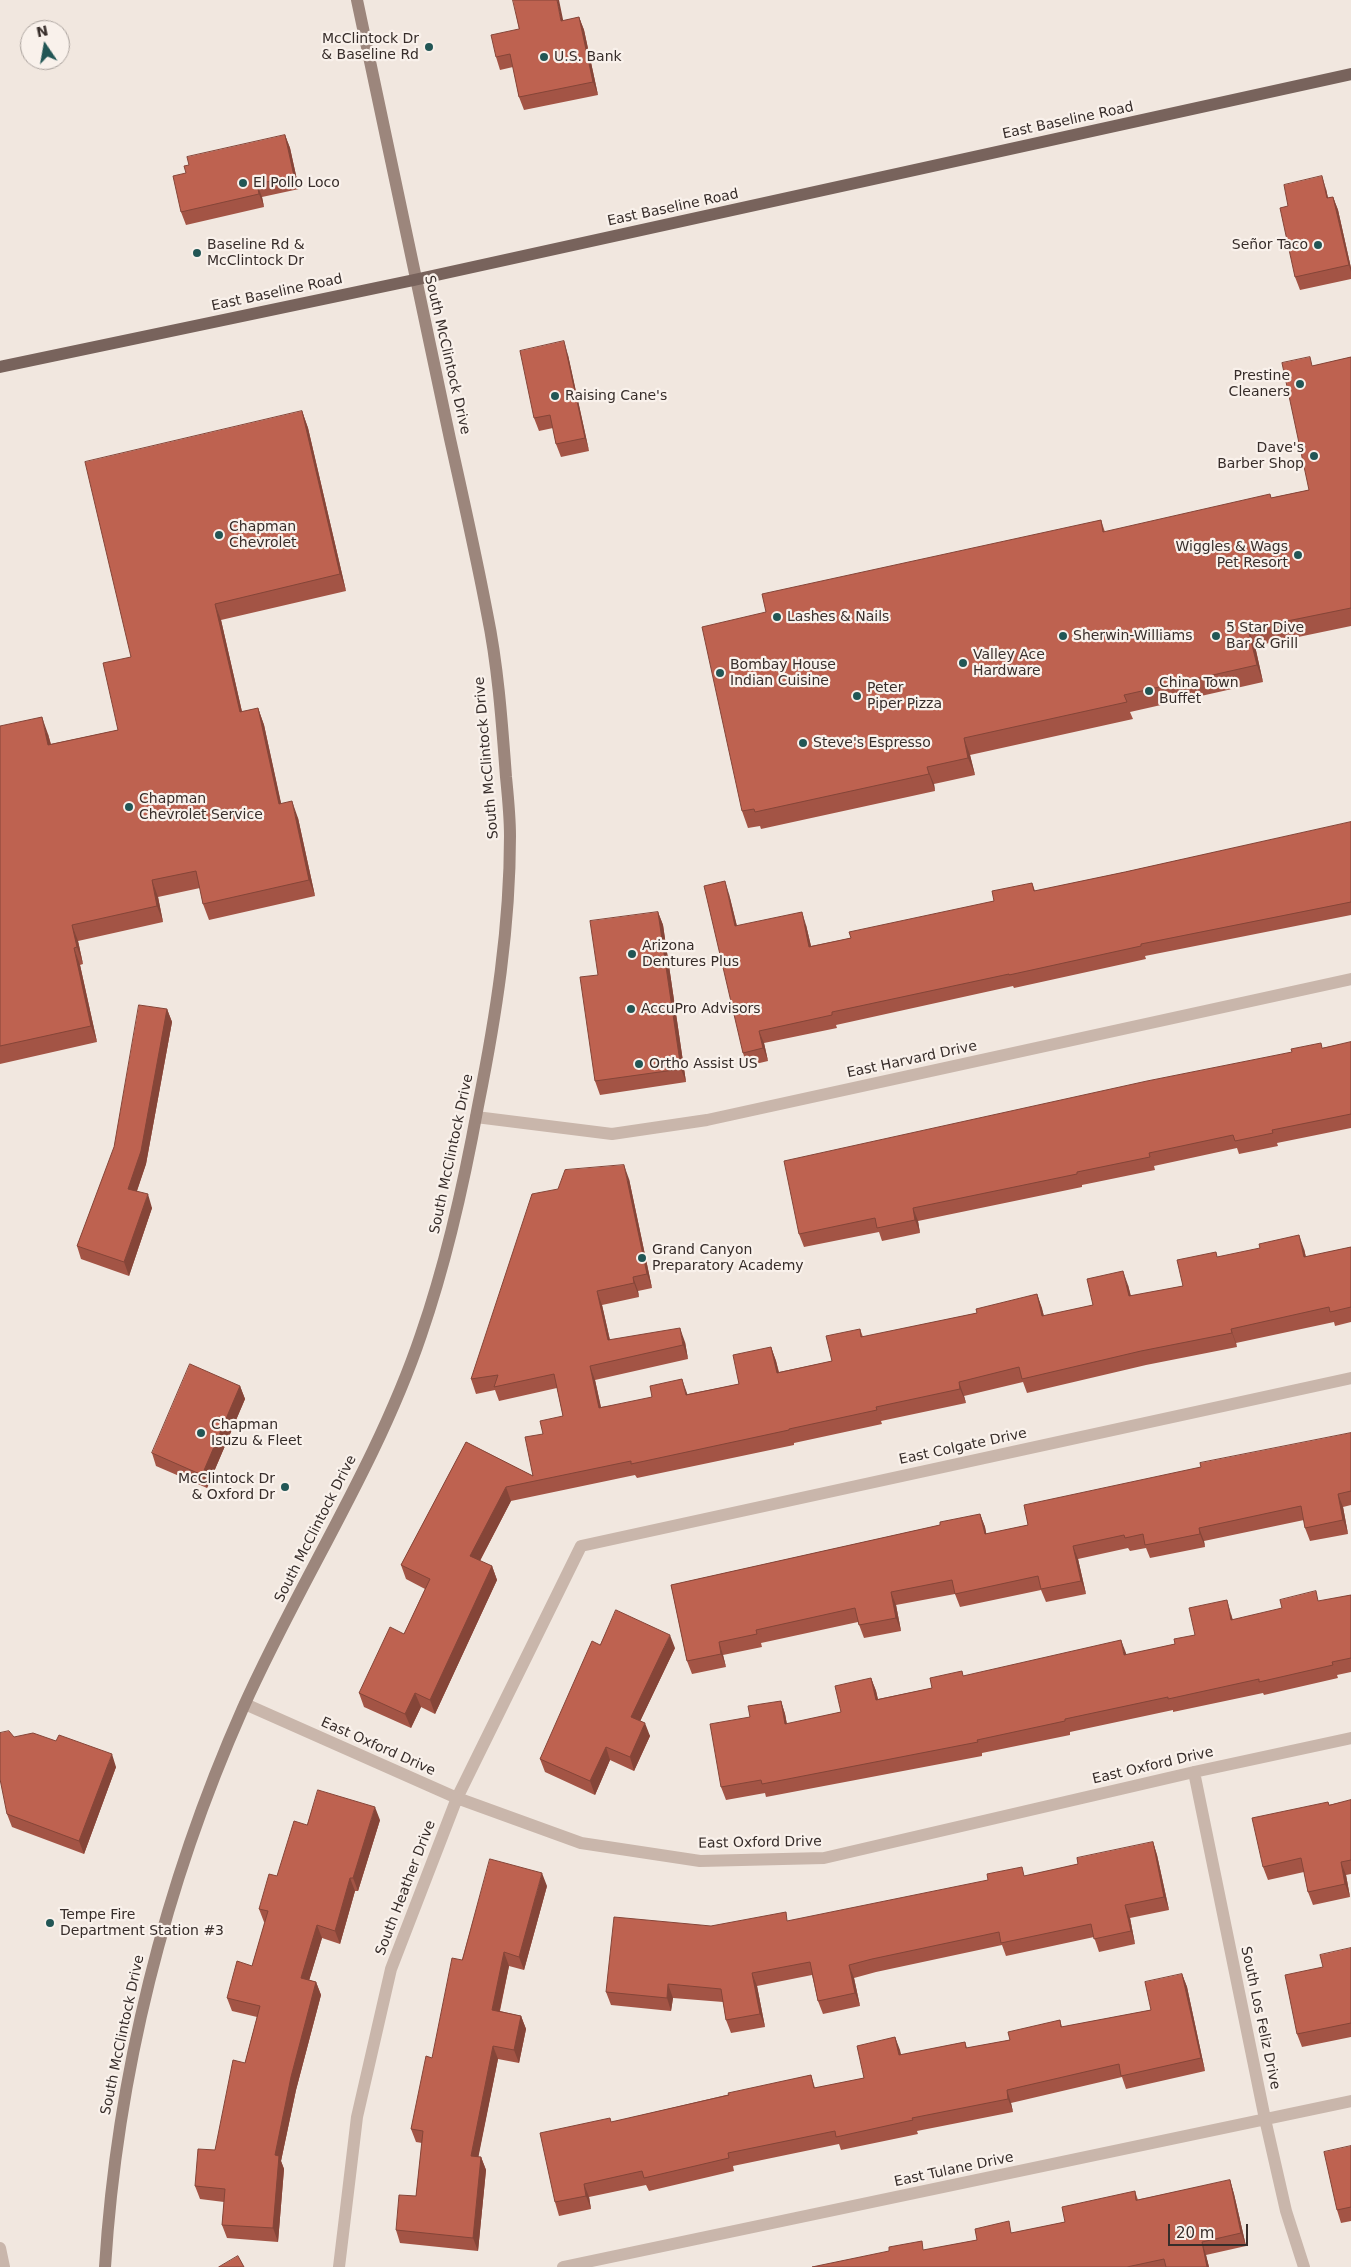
<!DOCTYPE html>
<meta charset="utf-8">
<style>
body{margin:0}
#map{position:relative;width:1351px;height:2267px;overflow:hidden;background:#f1e7df;font-family:"DejaVu Sans",sans-serif}
canvas{display:block}
.north{position:absolute;left:20px;top:20px;width:50px;height:50px;box-sizing:border-box;background:#f9f1eb;border:1px solid #aba39e;border-radius:50%;rotate:348deg;font-size:14px;font-weight:700;line-height:20px;text-align:center;color:#372d2a}
.north::after{content:'';display:block;margin:auto;width:18px;height:22px;background:#225655;clip-path:polygon(50% 0,100% 100%,50% 72%,0 100%)}
.scale{position:absolute;left:1168px;top:2224px;width:80px;height:22px;box-sizing:border-box;border:2px solid #372d2a;border-top:0;padding-left:6px;font-size:15px;line-height:18px;white-space:nowrap;color:#372d2a;-webkit-text-stroke:4px #f9f1eb;paint-order:stroke}
</style>
<div id="map">
<canvas width="1351" height="2267"></canvas>
<div class="north">N</div>
<div class="scale">20 m</div>
</div>
<script>
const g = document.querySelector('canvas').getContext('2d');
g.lineJoin = 'round';
function trace(path, color, width, dash) { g.strokeStyle = color; g.lineWidth = width; g.lineCap = dash ? 'butt' : 'round'; g.setLineDash(dash || []); g.stroke(path); }
function fillPath(path, color) { g.fillStyle = color; g.fill(path, 'evenodd'); }
function drawText(font, color, halo, rows, align = 'center') {
  g.font = font + ' "DejaVu Sans",sans-serif'; g.lineWidth = 4.5; g.setLineDash([]); g.textBaseline = 'middle'; g.strokeStyle = halo; g.fillStyle = color; for (const [text, x, y, turn = 0] of rows) {
    g.save(); g.translate(x, y); g.rotate((+turn || 0) * Math.PI / 180); g.textAlign = isNaN(turn) ? turn : align; if (halo) g.strokeText(text, 0, 0); g.fillText(text, 0, 0); g.restore();
  }
}
const street = new Path2D(`
 M476,1117L612,1134L707,1120L1351,979
 M245,1704L457,1798L581,1843L700,1861L824,1858L1194,1772L1351,1738
 M1194,1772L1265,2119L1286,2211L1304,2267
 M0,2248L4,2267
 M339,2267L357,2117L391,1969L457,1798L581,1546L1351,1378
 M563,2267L1351,2101`);
const secondary = new Path2D(`
 M105,2267C117,2074 165,1884 243,1708C299,1582 377,1465 421,1335C447,1260 464,1183 478,1106C496,1016 510,927 510,836C510,816 508,797 506,777C502,723 498,666 487,613C476,555 463,497 450,439C419,293 387,147 357,0`);
const primary = new Path2D(`
 M0,367L414,280L1351,74`);
const wall = new Path2D(`
 M579,17L584,30L598,95L524,110L519,97L513,67L500,70L496,57L563,21Z
 M285,135L290,148L299,189L262,197L264,207L186,225L181,212L186,173L189,165Z
 M1326,189L1328,198L1333,197L1338,210L1351,268V279L1300,290L1295,277L1288,206Z
 M568,355L589,451L561,457L556,444L553,428L539,431L534,418Z
 M1351,357V626L1255,646L1263,682L1130,712L1133,719L970,755L975,775L934,784L935,791L761,829L760,826L748,828L742,811L766,612L1101,520L1105,532L1309,490L1313,366Z
 M302,411L308,428L346,591L221,620L242,712L258,708L264,725L281,804L298,818L315,896L209,920L203,904L200,888L158,897L163,922L78,941L83,964L80,965L97,1042L0,1064V726L48,734L51,744L118,730L131,657Z
 M1351,822V915L1145,956L1146,959L1014,988L1013,986L836,1025L837,1028L764,1043L768,1061L747,1066L743,1053L729,894L737,926L806,925L811,946L851,938L994,901L1032,883L1035,891L1125,872Z
 M658,912L663,925L686,1082L600,1095L595,1081L598,975Z
 M167,1009L172,1022L146,1164L137,1191L152,1208L129,1276L81,1259L77,1246Z
 M1351,1042V1128L1277,1143L1278,1146L1239,1154L1237,1148L1154,1166L1155,1170L1082,1185V1187L918,1221L920,1233L882,1241L879,1232L804,1247L799,1234L1323,1048Z
 M629,1179L652,1288L638,1291L639,1297L602,1305L610,1340L685,1342L688,1359L595,1380L601,1407L688,1394L739,1384L771,1347L776,1361L779,1372L832,1361L860,1329L863,1337L977,1313L1037,1294L1044,1316L1093,1305L1128,1285L1131,1296L1183,1286L1218,1257L1304,1249L1306,1257L1351,1247V1322L1335,1326L1334,1322L1236,1343L1237,1347L1146,1365L1027,1393L1023,1382L964,1396L966,1403L881,1421L882,1424L794,1443V1445L637,1478L635,1475L511,1501L480,1561L492,1566L497,1580L435,1714L421,1707L411,1728L364,1707L359,1693L404,1634L425,1589L406,1579L401,1565L466,1442L533,1476L543,1434L563,1416L557,1388L499,1401L495,1390L476,1394L471,1379Z
 M240,1386L245,1399L207,1488L156,1466L152,1453Z
 M1351,1433V1505L1343,1507L1348,1534L1310,1541L1305,1528L1304,1520L1204,1541L1205,1547L1150,1558L1146,1548L1130,1551L1128,1548L1078,1559L1086,1594L1046,1602L1041,1590L960,1607L955,1594L896,1605L901,1631L864,1638L858,1622L761,1643L762,1647L723,1655L726,1667L692,1674L687,1661L671,1585L940,1525L980,1514L985,1527L986,1534L1028,1525L1201,1467Z
 M1351,1595V1672L1337,1675L1338,1678L1264,1695L1263,1693L1173,1712V1710L1070,1732V1735L982,1753V1756L766,1797L765,1793L726,1800L721,1787L750,1717L781,1701L785,1714L787,1724L841,1712L871,1678L876,1691L878,1699L932,1688L964,1676L1126,1655L1175,1644L1195,1635L1231,1614L1233,1620Z
 M600,1645L675,1648L640,1721L650,1736L634,1771L610,1760L595,1795L545,1772L540,1759Z
 M14,1737L56,1741L116,1767L84,1854L12,1827L7,1814Z
 M1351,1800V1874L1346,1875L1350,1897L1313,1905L1308,1892L1304,1872L1268,1880L1263,1867L1328,1802L1329,1805Z
 M380,1820L358,1891H355L340,1944L322,1938L309,1980L316,1982L321,1995L296,2090L281,2161L284,2169L278,2242L227,2238L222,2225L224,2202L200,2199L195,2186L215,2150L245,2063L257,2017L232,2011L227,1998L252,1966L265,1922H264L259,1909L277,1876L307,1825Z
 M1153,1842L1157,1855L1169,1910L1130,1918L1135,1944L1099,1952L1094,1937L1006,1956L1002,1945L876,1972L854,1978L860,2006L823,2014L818,2001L812,1975L757,1986L765,2027L731,2033L726,2020L723,2002L673,1998L671,2011L611,2005L606,1992L711,1926L789,1921L1026,1876L1078,1864Z
 M547,1886L524,1970L509,1966L500,2011L521,2016L526,2029L519,2063L498,2059L478,2157H481L486,2170L478,2251L400,2243L396,2230L416,2196L422,2143L416,2142L411,2129L462,1960Z
 M1351,1948V2037L1302,2047L1297,2034L1323,1967Z
 M1182,1974L1187,1987L1205,2071L1126,2089L1122,2077L1011,2103L1013,2112L917,2131L918,2134L841,2150L839,2144L733,2166L734,2171L649,2191L646,2185L589,2197L591,2209L559,2216L555,2202L612,2122L811,2075L815,2088L864,2078L895,2037L901,2055L965,2042L967,2048L1010,2040L1060,2020L1062,2027L1151,2010Z
 M1351,2146V2221L1341,2223L1337,2210Z
 M1230,2180L1234,2194L1246,2246L1206,2255L1209,2267H812L925,2250L1013,2233L1065,2222L1135,2191L1138,2200Z`);
const shadedWall = new Path2D(`
 M557,0H559L566,34L561,21Z
 M579,17L584,30L598,95L593,82Z
 M285,135L290,148L299,189L294,176Z
 M1322,176L1326,189L1331,211L1327,198Z
 M257,184L262,197L264,207L259,194Z
 M1333,197L1338,210L1351,268V272L1349,265Z
 M564,341L568,355L589,451L585,438Z
 M302,411L308,428L346,591L340,574Z
 M215,604L221,620L246,729L240,712Z
 M1248,629L1255,646L1263,682L1257,665Z
 M258,708L264,725L285,821L279,804Z
 M42,717L48,734L55,761L48,745Z
 M964,738L970,755L975,775L968,758Z
 M927,767L934,784L935,791L929,774Z
 M292,801L298,818L315,896L309,880Z
 M152,880L158,897L163,922L157,906Z
 M725,881L729,894L740,939L735,926Z
 M658,912L663,925L686,1082L681,1069Z
 M802,912L806,925L814,959L809,947Z
 M72,925L78,941L83,964L77,947Z
 M74,948L80,965L97,1042L91,1026Z
 M167,1009L172,1022L146,1164L133,1202L128,1189Z
 M759,1031L764,1043L768,1061L763,1048Z
 M624,1165L629,1179L652,1288L647,1274Z
 M148,1194L152,1208L129,1276L124,1262Z
 M913,1208L918,1221L920,1233L915,1220Z
 M1299,1235L1304,1249L1309,1271L1304,1257Z
 M1123,1271L1128,1285L1134,1310L1129,1296Z
 M633,1277L638,1291L639,1297L634,1283Z
 M597,1291L602,1305L613,1354L608,1340Z
 M1037,1294L1042,1308L1047,1330L1042,1316Z
 M680,1328L685,1342L688,1359L683,1345Z
 M1231,1329L1236,1343L1237,1347L1232,1333Z
 M771,1347L776,1361L782,1387L777,1373Z
 M590,1366L595,1380L604,1422L599,1408Z
 M682,1379L687,1393L691,1409L686,1395Z
 M959,1382L964,1396L966,1403L960,1389Z
 M240,1386L245,1399L207,1488L202,1475Z
 M506,1487L511,1501L475,1570L470,1556Z
 M1338,1494L1343,1507L1348,1534L1343,1520Z
 M980,1514L985,1527L989,1547L985,1534Z
 M1199,1528L1204,1541L1205,1547L1200,1534Z
 M1073,1546L1078,1559L1086,1594L1081,1581Z
 M492,1566L497,1580L435,1714L430,1700Z
 M891,1592L896,1605L901,1631L896,1618Z
 M1227,1600L1231,1614L1236,1634L1231,1620Z
 M670,1635L675,1648L636,1730L631,1717Z
 M1121,1640L1126,1653L1129,1668L1124,1655Z
 M719,1642L723,1655L726,1667L721,1654Z
 M871,1678L876,1691L881,1713L876,1700Z
 M415,1693L421,1707L411,1728L405,1714Z
 M781,1701L785,1714L789,1737L785,1724Z
 M645,1723L650,1736L634,1771L630,1757Z
 M606,1747L610,1760L595,1795L590,1781Z
 M112,1754L116,1767L84,1854L79,1841Z
 M375,1807L380,1820L358,1891L353,1878Z
 M1153,1842L1157,1855L1169,1910L1164,1897Z
 M1341,1862L1346,1875L1350,1897L1345,1884Z
 M542,1873L547,1886L524,1970L519,1957Z
 M350,1878L355,1891L340,1944L335,1931Z
 M1125,1905L1130,1918L1135,1944L1131,1931Z
 M317,1925L322,1938L306,1991L301,1978Z
 M504,1952L509,1966L497,2023L492,2010Z
 M849,1965L854,1978L860,2006L855,1993Z
 M752,1973L757,1986L765,2027L760,2014Z
 M1182,1974L1187,1987L1205,2071L1201,2058Z
 M316,1982L321,1995L296,2090L281,2161L284,2169L278,2242L273,2228L275,2155L291,2077Z
 M668,1984L673,1998L671,2011L667,1998Z
 M521,2016L526,2029L519,2063L514,2050Z
 M895,2037L900,2050L904,2068L899,2055Z
 M493,2046L498,2059L476,2169L471,2156Z
 M1007,2090L1011,2103L1013,2112L1008,2099Z
 M481,2157L486,2170L478,2251L473,2238Z
 M1230,2180L1234,2194L1246,2246L1241,2233Z
 M584,2184L589,2197L591,2209L586,2196Z
 M1202,2242L1206,2255L1209,2267H1207Z`);
const building = new Path2D(`
 M513,0H557L561,21L579,17L593,82L519,97L510,54L496,57L491,35L519,29Z
 M285,135L294,176L257,184L259,194L181,212L173,176L186,173L184,166L189,165L187,157Z
 M1322,176L1327,198L1333,197L1349,265L1295,277L1280,208L1288,206L1284,185Z
 M564,341L585,438L556,444L550,415L534,418L520,351Z
 M1310,357L1312,366L1351,357V608L1248,629L1257,665L1124,695L1127,702L964,738L968,758L927,767L929,774L755,812L754,809L742,811L702,627L766,612L762,594L1101,520L1103,532L1270,494L1271,498L1309,490L1282,363Z
 M302,411L340,574L215,604L240,712L258,708L279,804L292,801L309,880L203,904L196,871L152,880L157,906L72,925L77,947L74,948L91,1026L0,1046V726L42,717L48,745L118,730L103,663L131,657L85,462Z
 M1351,822V902L1141,944V946L1009,975V974L832,1012V1015L759,1031L763,1048L743,1053L704,886L725,881L735,926L802,912L809,947L851,938L849,932L994,901L992,891L1032,883L1034,891L1125,872Z
 M658,912L681,1069L595,1081L580,977L598,975L590,921Z
 M139,1005L167,1009L141,1151L128,1189L148,1194L124,1262L77,1246L114,1147Z
 M1351,1042V1114L1272,1130L1273,1133L1235,1141L1233,1135L1149,1153L1150,1157L1077,1172V1174L913,1208L915,1220L877,1228L875,1218L799,1234L784,1161L1147,1081L1292,1052L1291,1049L1321,1043L1322,1048Z
 M624,1165L647,1274L633,1277L634,1283L597,1291L608,1340L680,1328L683,1345L590,1366L599,1408L652,1397L650,1386L682,1379L686,1395L739,1384L733,1355L771,1347L777,1373L832,1361L826,1336L860,1329L861,1337L977,1313L976,1309L1037,1294L1042,1316L1093,1305L1087,1279L1123,1271L1129,1296L1183,1286L1177,1260L1216,1252L1217,1257L1260,1248L1259,1244L1299,1235L1304,1257L1351,1247V1307L1330,1312L1329,1307L1231,1329L1232,1333L1141,1351L1022,1379L1019,1367L959,1382L960,1389L876,1407L877,1410L789,1429V1430L631,1464V1461L506,1487L470,1556L492,1566L430,1700L415,1693L405,1714L359,1693L390,1627L404,1634L430,1579L401,1565L466,1442L533,1476L525,1437L543,1434L540,1421L563,1416L554,1374L494,1387L498,1375L471,1379L532,1194L558,1189L565,1170Z
 M190,1364L240,1386L202,1475L152,1453Z
 M1351,1433V1491L1338,1494L1343,1520L1305,1528L1301,1506L1199,1528L1200,1534L1145,1545L1143,1534L1125,1538L1124,1535L1073,1546L1081,1581L1041,1589L1038,1576L955,1594L952,1580L891,1592L896,1618L859,1625L855,1608L756,1630L757,1634L719,1642L721,1654L687,1661L671,1585L940,1525V1522L980,1514L985,1534L1028,1525L1024,1505L1201,1467L1200,1463Z
 M1316,1591L1318,1601L1351,1595V1658L1332,1662L1333,1665L1259,1682V1679L1168,1699V1697L1065,1719V1721L977,1740L978,1742L762,1784L761,1780L721,1787L710,1724L750,1717L748,1706L781,1701L785,1724L841,1712L835,1686L871,1678L876,1700L932,1688L930,1678L962,1671L963,1676L1121,1640L1124,1655L1175,1644L1174,1639L1195,1635L1189,1608L1227,1600L1231,1620L1282,1608L1280,1600Z
 M616,1610L670,1635L631,1717L645,1723L630,1757L606,1747L590,1781L540,1759L592,1641L600,1645Z
 M9,1731L14,1737L33,1733L56,1741L59,1735L112,1754L79,1841L7,1814L0,1779V1733Z
 M318,1790L375,1807L353,1878H350L335,1931L317,1925L301,1978L316,1982L291,2077L275,2155L279,2156L273,2228L222,2225L225,2189L195,2186L198,2149L215,2150L233,2060L245,2063L260,2006L227,1998L237,1961L252,1966L268,1911L259,1909L269,1874L277,1876L294,1821L307,1825Z
 M1351,1800V1860L1341,1862L1345,1884L1308,1892L1301,1858L1263,1867L1252,1818L1328,1802L1329,1805Z
 M1153,1842L1164,1897L1125,1905L1131,1931L1094,1939L1091,1924L1001,1943L999,1932L872,1959L849,1965L855,1993L818,2001L810,1962L752,1973L760,2014L726,2020L721,1989L668,1984L667,1998L606,1992L614,1917L711,1926L786,1912L787,1921L988,1880L987,1874L1022,1867L1024,1876L1078,1864L1077,1858Z
 M490,1859L542,1873L519,1957L504,1952L492,2010L521,2016L514,2050L493,2046L471,2156L481,2157L473,2238L396,2230L399,2195L416,2196L423,2131L411,2129L426,2056L432,2058L452,1958L462,1960Z
 M1351,1948V2023L1297,2034L1285,1975L1323,1967L1320,1955Z
 M1182,1974L1201,2058L1121,2076L1119,2064L1007,2090L1008,2099L912,2118L913,2120L836,2137L835,2131L728,2153L729,2158L644,2178L642,2171L584,2184L586,2196L555,2202L540,2133L610,2118L611,2122L729,2095L728,2093L811,2075L814,2088L864,2078L857,2046L895,2037L899,2055L965,2042L966,2048L1010,2040L1008,2032L1060,2020L1061,2027L1151,2010L1145,1982Z
 M1351,2146V2207L1337,2210L1324,2152Z
 M1230,2180L1241,2233L1202,2242L1207,2267H1166L1164,2259L1127,2267H812L889,2251V2247L922,2241L923,2250L977,2240L975,2229L1009,2221L1011,2233L1065,2222L1062,2207L1135,2191L1136,2200Z
 M238,2256L244,2267H219Z`);
const markers = [
 [429,47,5,"#225655"],
 [544,57,5,"#225655"],
 [243,183,5,"#225655"],
 [1318,245,5,"#225655"],
 [197,253,5,"#225655"],
 [1300,384,5,"#225655"],
 [555,396,5,"#225655"],
 [1314,456,5,"#225655"],
 [219,535,5,"#225655"],
 [1298,555,5,"#225655"],
 [777,617,5,"#225655"],
 [1063,636,5,"#225655"],
 [1216,636,5,"#225655"],
 [963,663,5,"#225655"],
 [720,673,5,"#225655"],
 [1149,691,5,"#225655"],
 [857,696,5,"#225655"],
 [803,743,5,"#225655"],
 [129,807,5,"#225655"],
 [632,954,5,"#225655"],
 [631,1009,5,"#225655"],
 [639,1064,5,"#225655"],
 [642,1258,5,"#225655"],
 [201,1433,5,"#225655"],
 [285,1487,5,"#225655"],
 [50,1923,5,"#225655"]
];
const poiNames = [
 ["McClintock Dr",419,39,"right"],
 ["& Baseline Rd",419,55,"right"],
 ["U.S. Bank",554,57],
 ["El Pollo Loco",253,183],
 ["Baseline Rd &",207,245],
 ["McClintock Dr",207,261],
 ["Señor Taco",1308,245,"right"],
 ["Prestine",1290,376,"right"],
 ["Cleaners",1290,392,"right"],
 ["Raising Cane's",565,396],
 ["Dave's",1304,448,"right"],
 ["Barber Shop",1304,464,"right"],
 ["Chapman",229,527],
 ["Chevrolet",229,543],
 ["Wiggles & Wags",1288,547,"right"],
 ["Pet Resort",1288,563,"right"],
 ["Lashes & Nails",787,617],
 ["5 Star Dive",1226,628],
 ["Bar & Grill",1226,644],
 ["Sherwin-Williams",1073,636],
 ["Valley Ace",973,655],
 ["Hardware",973,671],
 ["Bombay House",730,665],
 ["Indian Cuisine",730,681],
 ["China Town",1159,683],
 ["Buffet",1159,699],
 ["Peter",867,688],
 ["Piper Pizza",867,704],
 ["Steve's Espresso",813,743],
 ["Chapman",139,799],
 ["Chevrolet Service",139,815],
 ["Arizona",642,946],
 ["Dentures Plus",642,962],
 ["AccuPro Advisors",641,1009],
 ["Ortho Assist US",649,1064],
 ["Grand Canyon",652,1250],
 ["Preparatory Academy",652,1266],
 ["Chapman",211,1425],
 ["Isuzu & Fleet",211,1441],
 ["McClintock Dr",275,1479,"right"],
 ["& Oxford Dr",275,1495,"right"],
 ["Tempe Fire",60,1915],
 ["Department Station #3",60,1931]
];
const streetNames = [
 ["East Baseline Road",1068,121,-12],
 ["East Baseline Road",673,208,-12],
 ["East Baseline Road",277,293,-12],
 ["South McClintock Drive",447,355,77],
 ["South McClintock Drive",487,758,-95],
 ["East Harvard Drive",912,1060,-12],
 ["South McClintock Drive",452,1154,-78],
 ["East Colgate Drive",963,1447,-12],
 ["South McClintock Drive",316,1529,-63],
 ["East Oxford Drive",378,1747,24],
 ["East Oxford Drive",1153,1766,-13],
 ["East Oxford Drive",760,1843,-1],
 ["South Heather Drive",406,1888,-69],
 ["South Los Feliz Drive",1260,2018,78],
 ["South McClintock Drive",123,2035,-78],
 ["East Tulane Drive",954,2170,-12]
];
trace(street, '#c9b6ab', 12);
trace(secondary, '#9c867c', 12);
trace(primary, '#78635c', 12);
fillPath(wall, '#a35445');
fillPath(shadedWall, '#854538');
fillPath(building, '#be6250');
trace(building, '#854538', 1);
for (const [x, y, r, color] of markers) { const dot = new Path2D(); dot.arc(x, y, r, 0, 2 * Math.PI); g.fillStyle = color; g.fill(dot); trace(dot, '#f9f1eb', 2); }
drawText('14px', '#372d2a', '#f9f1eb', poiNames, 'left');
drawText('14px', '#372d2a', '#f9f1eb', streetNames);
</script>
